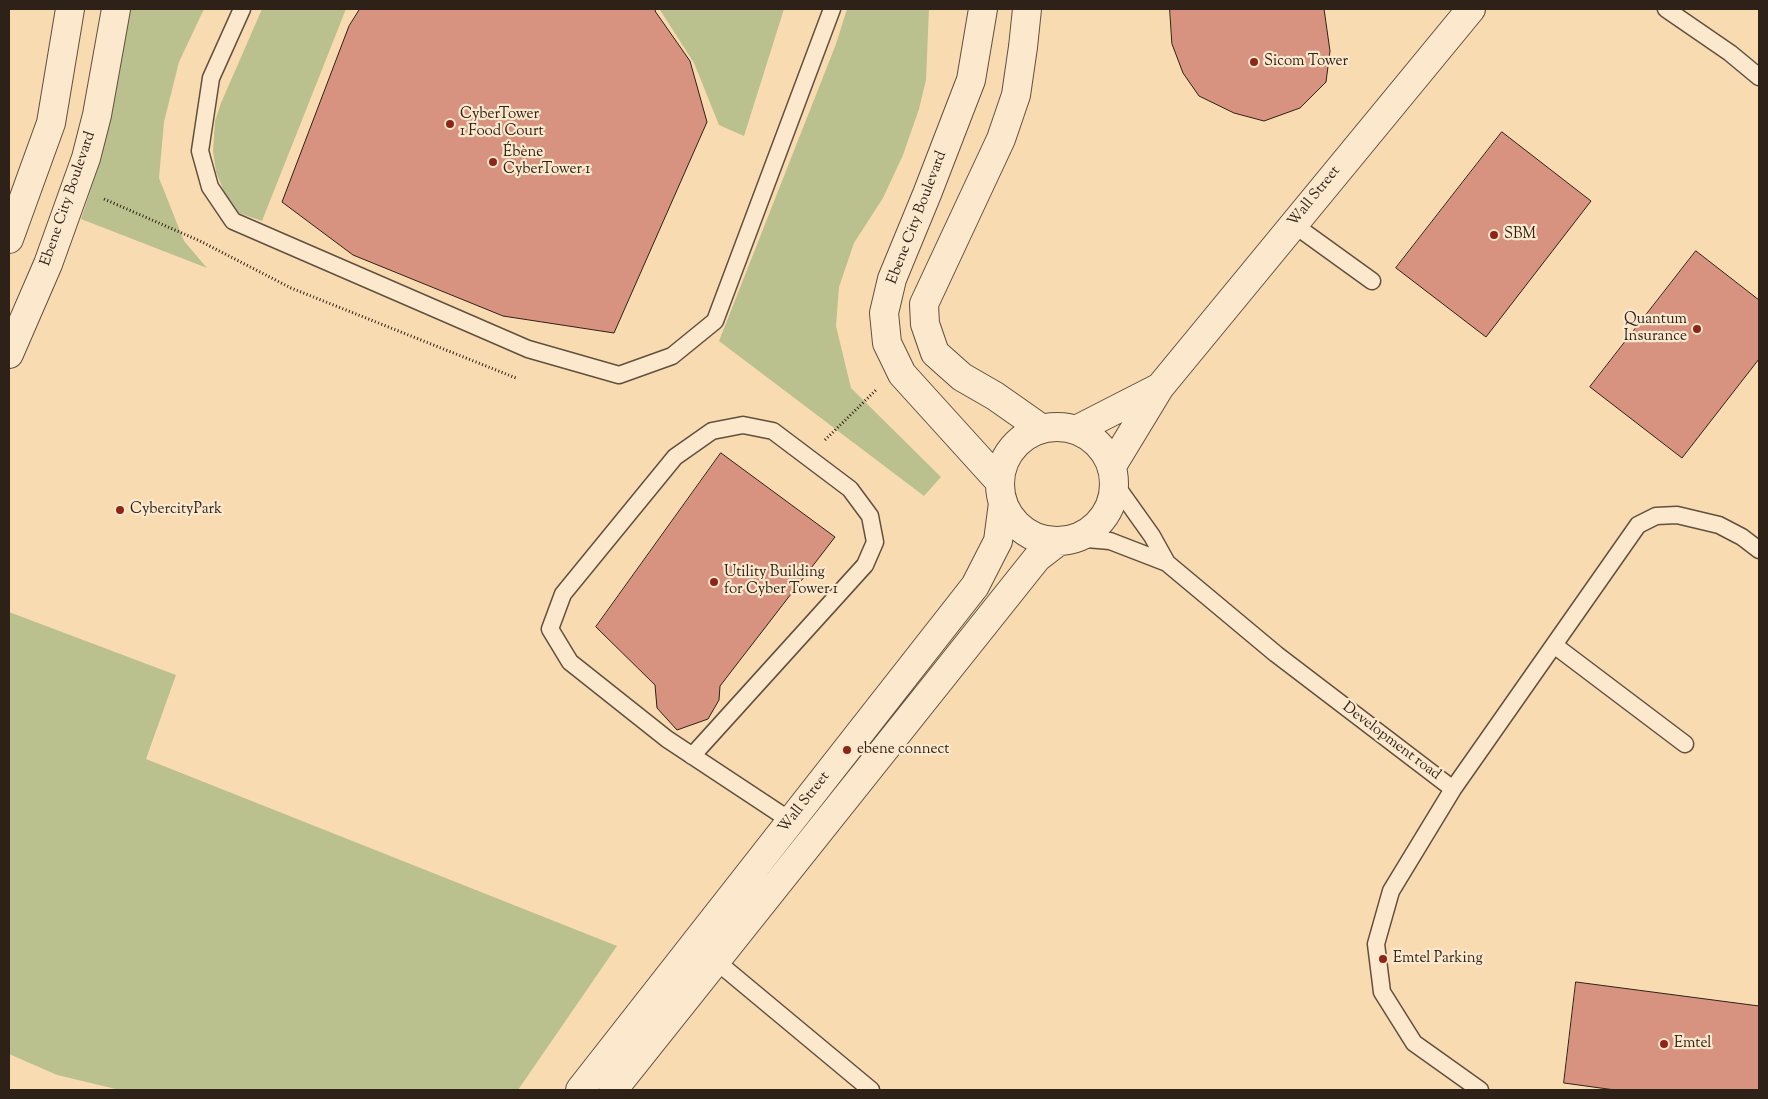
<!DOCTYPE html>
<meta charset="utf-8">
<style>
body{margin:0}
#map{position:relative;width:1768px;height:1099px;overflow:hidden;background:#f9dbb2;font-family:"Sorts Mill Goudy",serif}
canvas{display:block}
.frame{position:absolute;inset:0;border:10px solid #2e2118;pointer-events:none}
</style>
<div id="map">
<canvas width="1768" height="1099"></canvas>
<div class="frame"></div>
</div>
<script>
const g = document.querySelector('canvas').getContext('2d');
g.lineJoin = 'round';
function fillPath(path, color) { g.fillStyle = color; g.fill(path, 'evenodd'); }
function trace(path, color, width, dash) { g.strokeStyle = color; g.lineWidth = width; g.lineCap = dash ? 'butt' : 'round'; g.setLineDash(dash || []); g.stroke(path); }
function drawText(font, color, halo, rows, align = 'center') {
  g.font = font + ' "Sorts Mill Goudy",serif'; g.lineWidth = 4.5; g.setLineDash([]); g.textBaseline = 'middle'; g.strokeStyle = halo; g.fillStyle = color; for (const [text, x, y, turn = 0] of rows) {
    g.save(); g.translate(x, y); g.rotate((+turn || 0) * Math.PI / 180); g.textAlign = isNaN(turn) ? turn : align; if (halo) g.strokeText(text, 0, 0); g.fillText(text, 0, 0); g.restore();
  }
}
const green = new Path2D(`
 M131,9H204L179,62L164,122L159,178L184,241L207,268L81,219L99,164Z
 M262,9H346L262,221L236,212L225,194L216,172L213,151L215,121L221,103Z
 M661,9H784L744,136L719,125L694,63L660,10Z
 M847,9H929L926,80L919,109L903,155L883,198L854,243L839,287L836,326L851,388L941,477L924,496L719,341L836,44Z
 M9,612L176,675L146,759L617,946L518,1090H120L57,1075L9,1054Z`);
const building = new Path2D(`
 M360,9H656L655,11L690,61L707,122L614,333L503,316L353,255L282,202L349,26Z
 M1170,9H1324L1330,51L1326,82L1300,108L1264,121L1234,113L1199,96L1183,73L1172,44Z
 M1502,132L1591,201L1486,337L1396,268Z
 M1696,251L1759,300V359L1682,458L1590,387Z
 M721,453L835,537L720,686L719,700L708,719L677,730L657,708L655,685L596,627Z
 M1576,982L1759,1006V1090H1615L1564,1083Z`);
const path = new Path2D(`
 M104,199L200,241L291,288L516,378
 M825,440L876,390`);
const service = new Path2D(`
 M242,9L211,78L200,151L210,187L233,221L528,349L619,375L672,356L715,321L832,9
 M1666,9L1730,53L1759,77
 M1293,224L1372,281
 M1115,484L1152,536L1167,563
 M1075,538L1110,541L1167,563L1276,654L1453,789L1638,525L1656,516L1677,515L1719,525L1742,537L1759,550
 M1554,645L1685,744
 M692,756L865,565L875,542L870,516L850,489L773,431L743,425L712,431L675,457L563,594L550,629L570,662L667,739L791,821
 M1453,789L1391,891L1376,944L1382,992L1414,1043L1480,1090
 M716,961L871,1090`);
const tertiary = new Path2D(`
 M983,9L971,80L927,194L892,279L884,313L887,343L902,374L999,481
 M1027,9L1023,47L1016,95L1001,139L924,304L925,324L935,353L962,377L995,396L1042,429
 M9,239L51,123L70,9
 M9,354L48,264L86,158L97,115L116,9
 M1000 484a57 57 0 1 1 114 0a57 57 0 1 1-114 0Z
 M1076,430L1160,387
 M1112,466L1160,387L1471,9
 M580,1090L975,586L998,541L1003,503
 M613,1090L1037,558L1059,541`);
const markers = [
 [1254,62,5,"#8f2418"],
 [450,124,5,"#8f2418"],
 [493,162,5,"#8f2418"],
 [1494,235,5,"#8f2418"],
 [1697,329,5,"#8f2418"],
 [120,510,5,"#8f2418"],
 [714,582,5,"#8f2418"],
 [847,750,5,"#8f2418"],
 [1383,959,5,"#8f2418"],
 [1664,1044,5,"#8f2418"]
];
const poiNames = [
 ["Sicom Tower",1264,62],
 ["CyberTower",460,115],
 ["1 Food Court",460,132],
 ["Ébène",503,153],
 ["CyberTower 1",503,170],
 ["SBM",1504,235],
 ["Quantum",1687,320,"right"],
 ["Insurance",1687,337,"right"],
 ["CybercityPark",130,510],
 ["Utility Building",724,573],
 ["for Cyber Tower 1",724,590],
 ["ebene connect",857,750],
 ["Emtel Parking",1393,959],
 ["Emtel",1674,1044]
];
const streetNames = [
 ["Wall Street",1315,197,-51],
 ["Ebene City Boulevard",69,199,-71],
 ["Ebene City Boulevard",918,218,-69],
 ["Development road",1391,742,37],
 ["Wall Street",805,803,-52]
];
fillPath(green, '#bbc18e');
fillPath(building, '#d79380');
trace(building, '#2e2118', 1);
trace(service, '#61503e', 19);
trace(tertiary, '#61503e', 30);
trace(path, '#2e2118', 3, [1, 2.5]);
trace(service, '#fbe8cd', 16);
trace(tertiary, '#fbe8cd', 28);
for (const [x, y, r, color] of markers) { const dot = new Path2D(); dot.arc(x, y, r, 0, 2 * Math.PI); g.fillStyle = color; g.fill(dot); trace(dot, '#fbe8cd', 2); }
drawText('15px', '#2e2118', '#fbe8cd', poiNames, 'left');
drawText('15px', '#2e2118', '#fbe8cd', streetNames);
</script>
